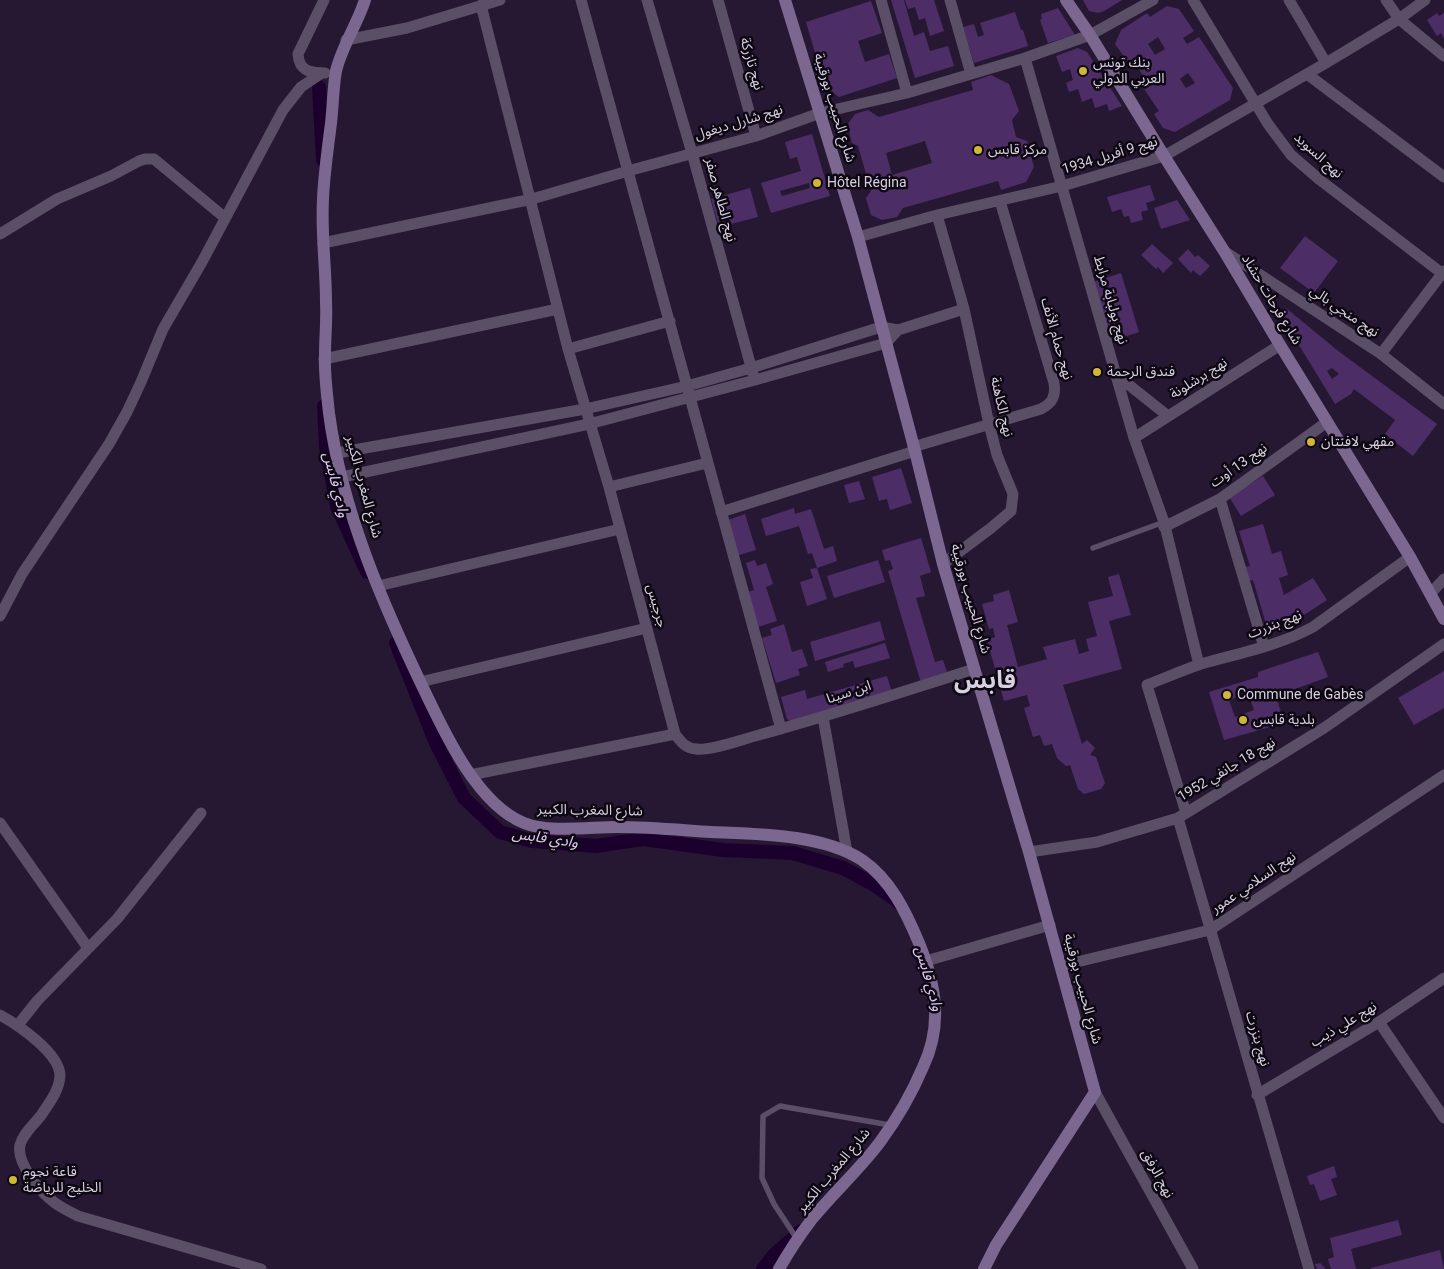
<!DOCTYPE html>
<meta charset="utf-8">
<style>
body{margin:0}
canvas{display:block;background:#261832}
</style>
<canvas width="1444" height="1269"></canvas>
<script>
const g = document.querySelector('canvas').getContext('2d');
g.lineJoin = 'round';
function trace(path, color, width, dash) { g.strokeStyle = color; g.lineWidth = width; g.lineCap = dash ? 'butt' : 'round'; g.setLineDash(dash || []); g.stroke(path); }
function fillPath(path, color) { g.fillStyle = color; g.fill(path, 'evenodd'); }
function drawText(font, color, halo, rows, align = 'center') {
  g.font = font + ' Roboto,"Noto Sans Arabic",sans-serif'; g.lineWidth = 5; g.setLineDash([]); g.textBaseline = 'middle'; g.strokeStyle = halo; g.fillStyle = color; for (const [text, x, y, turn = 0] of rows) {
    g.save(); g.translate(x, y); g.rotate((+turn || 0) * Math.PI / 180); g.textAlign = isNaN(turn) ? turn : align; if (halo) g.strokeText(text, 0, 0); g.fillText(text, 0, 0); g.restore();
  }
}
const canal = new Path2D(`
 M319,87L323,160
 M324,406L326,447L337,506L367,572
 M396,643L435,741L464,798L500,832L532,841L596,846L643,839L723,850L793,853L843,868L873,884L896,900L899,903
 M763,1269L774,1255L801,1231`);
const building = new Path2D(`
 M891,0H904L914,36L924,32L930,51L948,46L954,66L915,78Z
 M905,0H934L944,31L930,36L925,18L919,20L915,7L908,9Z
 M1083,0H1122L1104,11L1098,13L1089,11Z
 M871,1L882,33L858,41L865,62L889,54L897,78L839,97L825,87L806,22Z
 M1167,6L1179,9L1194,31L1183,38L1187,44L1199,37L1233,88L1230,100L1175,132L1163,128L1154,114L1159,111L1138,80L1144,77L1136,65L1132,68L1115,44L1121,30L1147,13L1150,17ZM1158,37L1165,49L1155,55L1148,44ZM1188,73L1195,83L1186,88L1180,79Z
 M1058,8L1075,35L1048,43L1040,20L1042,19L1041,14Z
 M1015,12L1021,30H1023L1028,46L974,63L963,27L974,24L978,37L984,35L980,23Z
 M1437,13L1439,16L1444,13V39L1441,33L1437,36L1427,20Z
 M1078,48L1087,52L1122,106L1109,111L1107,104L1095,108L1092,98L1082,102L1078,89L1069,92L1066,83L1073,80L1070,69L1062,72L1056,56Z
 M991,75L1009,84L1019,111L1012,120L1016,137L1027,141L1034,167L1026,182L1001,190L998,181L903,208L897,217L882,220L871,215L866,198L871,191L858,146L852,143L847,125L855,114L868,110L879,117L973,90L971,82ZM925,141L932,163L892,175L886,153Z
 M812,134L830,196L771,213L761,183L801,171L797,157L790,159L785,142ZM809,183L810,188L782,196L780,191Z
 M1150,185L1155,200L1146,203L1148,210L1141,212L1143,220L1131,223L1129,216L1124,217L1121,209L1112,212L1107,197Z
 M750,188L758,217L719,227L711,199Z
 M1177,200L1190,220L1161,229L1154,208Z
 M1305,236L1338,261L1314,293L1280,268Z
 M1152,244L1173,263L1163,273L1158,267L1156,269L1141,255Z
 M1188,249L1195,257L1198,255L1210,266L1200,276L1193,270L1191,273L1178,259Z
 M1121,273L1139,332L1111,341L1093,282Z
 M1286,308L1337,350L1437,424L1413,456L1385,434L1395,420L1354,389L1351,394L1335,404L1280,314ZM1332,368L1339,374L1332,379L1327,371Z
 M901,468L912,503L890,510L887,499L879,501L872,477Z
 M1263,476L1275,495L1241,516L1229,497Z
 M859,481L865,499L849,503L844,485Z
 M794,508L795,514L811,509L824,549L833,546L837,561L817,568L812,553L808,554L799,526L766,536L761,519Z
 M745,514L756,550L736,556L725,521Z
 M1263,524L1272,554L1281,551L1288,575L1279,578L1284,595L1313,578L1327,600L1304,615L1267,627L1253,580L1249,581L1245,567L1250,566L1239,531Z
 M921,538L931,572L920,576L925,596L916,598L935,662L943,660L948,675L921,683L888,571L893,569L890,560L885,561L882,550Z
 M755,560L757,566L766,563L773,584L766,587L777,621L758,627L748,592L754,590L746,563Z
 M878,560L885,582L834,598L827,576Z
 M817,568L827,599L807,606L800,582L813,578L810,569Z
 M1119,574L1131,615L1109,621L1122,669L1063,685L1082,744L1087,740L1095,748L1090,755L1096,757L1105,783L1101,789L1084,794L1078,789L1070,765L1066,766L1057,758L1052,744L1044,746L1040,735L1033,737L1024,708L1030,706L1027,695L1004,701L987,640L995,637L993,628L989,629L982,604L994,601L993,595L1009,590L1018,622L1007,625L1018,667L1047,659L1043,647L1075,639L1079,654L1089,651L1086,639L1097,636L1088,602L1113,596L1108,577Z
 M880,621L885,640L815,661L810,642Z
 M784,624L792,652L802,649L808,666L798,669L800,675L776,683L762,638L772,635L770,629Z
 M885,643L890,658L855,668L853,661L843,664L844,667L828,672L825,662Z
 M1318,652L1328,677L1276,696L1284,723L1224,740L1209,692L1258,677V672ZM1248,693L1254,710L1235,717L1229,700Z
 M1444,671V708L1414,725L1398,698Z
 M887,676L892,693L792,722L787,719L781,697L805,690L807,699Z
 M1334,1166L1337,1177L1331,1179L1337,1195L1320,1201L1314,1184L1310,1185L1307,1176Z
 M1398,1220L1402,1235L1351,1249L1356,1269H1331L1328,1259L1334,1257L1330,1238Z
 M1440,1250L1444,1269H1371V1268Z
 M1320,1263L1324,1267L1325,1269H1317L1315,1264Z`);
const lane = new Path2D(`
 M1093,548L1164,522
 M797,1239L774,1204L762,1178L763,1116L780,1106L890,1125`);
const street = new Path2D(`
 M324,0L298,54C299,71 310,73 325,73
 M581,0L781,729
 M647,0L692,153L753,374
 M718,0L756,136
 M881,0L907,93
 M950,0L971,74
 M1193,0L1268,124L1291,155L1320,180L1444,275
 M1289,0L1326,63
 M1386,0L1399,19L1444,56
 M481,5L568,349L609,487L675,734C681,742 685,748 696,749C711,751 743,739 759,735C831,715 903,692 974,669
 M346,40L407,28L500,0
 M1025,58L1134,438L1164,522L1199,665
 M1307,74L1444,177
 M937,215L964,309L989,424L997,455L1013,494L1011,511L991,528L943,564
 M0,234L57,199L111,176L139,161L145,159H154L224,217
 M858,237L937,215L1062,186L1164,156L1326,63L1399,19L1425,0
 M323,243L532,199L628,171L756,136L820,113L907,93L1025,58L1090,35L1153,0
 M1224,251L1381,354L1444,404
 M568,349L670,321
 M1381,354L1444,271
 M324,359L558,309
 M1117,379L1124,381L1168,416
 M1134,438L1280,345
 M913,447L1041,409C1052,403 1056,397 1054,383L1000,201
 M337,453L585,409L687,386L751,368L881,327L898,330L964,309
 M342,477L589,424L755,380L886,343L898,330
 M609,487L707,463
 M1220,499L1264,647
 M721,512L915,451
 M1164,527L1220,499L1327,422
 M378,586L620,529
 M1430,594L1444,579
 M0,616L22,574L109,444L127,412L141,382L163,329L202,262L283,110L301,87L322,73
 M420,682L647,628
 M823,717L847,852
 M470,775L675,734
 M1186,813L1147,685C1165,678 1183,670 1201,664C1239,653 1278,646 1313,627L1410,557
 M1178,818L1309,1269
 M0,823L88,948
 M1029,852L1097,842L1178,818L1324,728L1444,644
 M926,961L1050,925
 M1060,966L1210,930L1444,775
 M0,1015C18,1025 60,1053 60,1076C59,1091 49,1103 42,1114C35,1124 23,1133 20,1145C16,1163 41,1193 55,1203C62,1208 70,1212 78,1216L261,1269
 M1379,1022L1444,1118
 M18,1025L37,1001L117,919L201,813
 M1095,1092L1193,1269
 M1257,1095L1379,1022L1444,978`);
const secondary = new Path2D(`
 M365,0C357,25 342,46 336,71C333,88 333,106 331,123C328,148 324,174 323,199C321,234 326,268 326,302C327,319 325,337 325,354C324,373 327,394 329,413C342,512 384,607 427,696C447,738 479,805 524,823C548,833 590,827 617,827C649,827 680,830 711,832C757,834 822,834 862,860C891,880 906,912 919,943C936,985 943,1025 923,1067C912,1093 897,1119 880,1142C860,1169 834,1192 812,1219C800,1235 789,1251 779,1269
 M785,0L858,237L915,451L943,564L1029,852L1095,1092L996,1245L984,1269
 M1066,0L1090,35L1164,156L1224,251L1280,345L1410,557L1444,619`);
const markers = [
 [1083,71,5,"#d0b836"],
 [978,150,5,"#d0b836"],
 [817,183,5,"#d0b836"],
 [1097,372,5,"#d0b836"],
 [1311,442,5,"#d0b836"],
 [1227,695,5,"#d0b836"],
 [1243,720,5,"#d0b836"],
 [13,1180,5,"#d0b836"]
];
const poiNames = [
 ["بنك تونس",1093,63],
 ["العربي الدولي",1093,79],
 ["مركز قابس",988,150],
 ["Hôtel Régina",827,183],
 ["فندق الرحمة",1107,372],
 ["مقهي لافنتان",1321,442],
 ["Commune de Gabès",1237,695],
 ["بلدية قابس",1253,720],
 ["قاعة نجوم",23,1172],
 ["الخليج للرياضة",23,1188]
];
const streetNames = [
 ["نهج تازركة",751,64,74],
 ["شارع الحبيب بورقيبة",834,108,73],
 ["نهج شارل ديغول",739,123,-17],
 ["نهج 9 أفريل 1934",1110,156,-17],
 ["نهج السويد",1318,156,42],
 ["نهج الطاهر صفر",720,200,75],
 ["نهج بولبابة مرابط",1110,300,74],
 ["شارع فرحات حشاد",1271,300,59],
 ["نهج منجي بالي",1344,312,34],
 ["نهج حمام الأنف",1056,339,74],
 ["نهج برشلونة",1199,379,-32],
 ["نهج الكاهنة",1001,407,77],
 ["نهج 13 أوت",1239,466,-35],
 ["شارع المغرب الكبير",363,487,75],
 ["شارع الحبيب بورقيبة",970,599,74],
 ["جرجيس",656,606,75],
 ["نهج بنزرت",1275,625,-21],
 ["ابن سينا",849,693,-18],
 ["نهج 18 جانفي 1952",1227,770,-31],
 ["شارع المغرب الكبير",590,811,1],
 ["نهج السلامي عمور",1254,883,-34],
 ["شارع الحبيب بورقيبة",1082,989,75],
 ["نهج علي ذيب",1344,1025,-31],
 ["نهج بنزرت",1257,1039,74],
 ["شارع المغرب الكبير",834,1171,-50],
 ["نهج الرفق",1157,1174,62]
];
const waterNames = [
 ["وادي قابس",335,485,76],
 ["وادي قابس",545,839,8],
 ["وادي قابس",928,979,74]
];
const townNames = [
 ["قابس",985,682]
];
trace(canal, '#1b002e', 14);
fillPath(building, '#4c2d65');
trace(lane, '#5b4e67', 5.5);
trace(street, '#5b4e67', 11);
trace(secondary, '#7c6790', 12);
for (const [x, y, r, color] of markers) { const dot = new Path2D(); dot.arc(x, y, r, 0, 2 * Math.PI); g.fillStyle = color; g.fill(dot); trace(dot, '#0c0711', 2); }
drawText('14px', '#d8d0e1', '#0c0711', poiNames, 'left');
drawText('14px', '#d8d0e1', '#0c0711', streetNames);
drawText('italic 15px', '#e3c8fc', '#0c0711', waterNames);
drawText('bold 24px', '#d8d0e1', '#0c0711', townNames);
</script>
